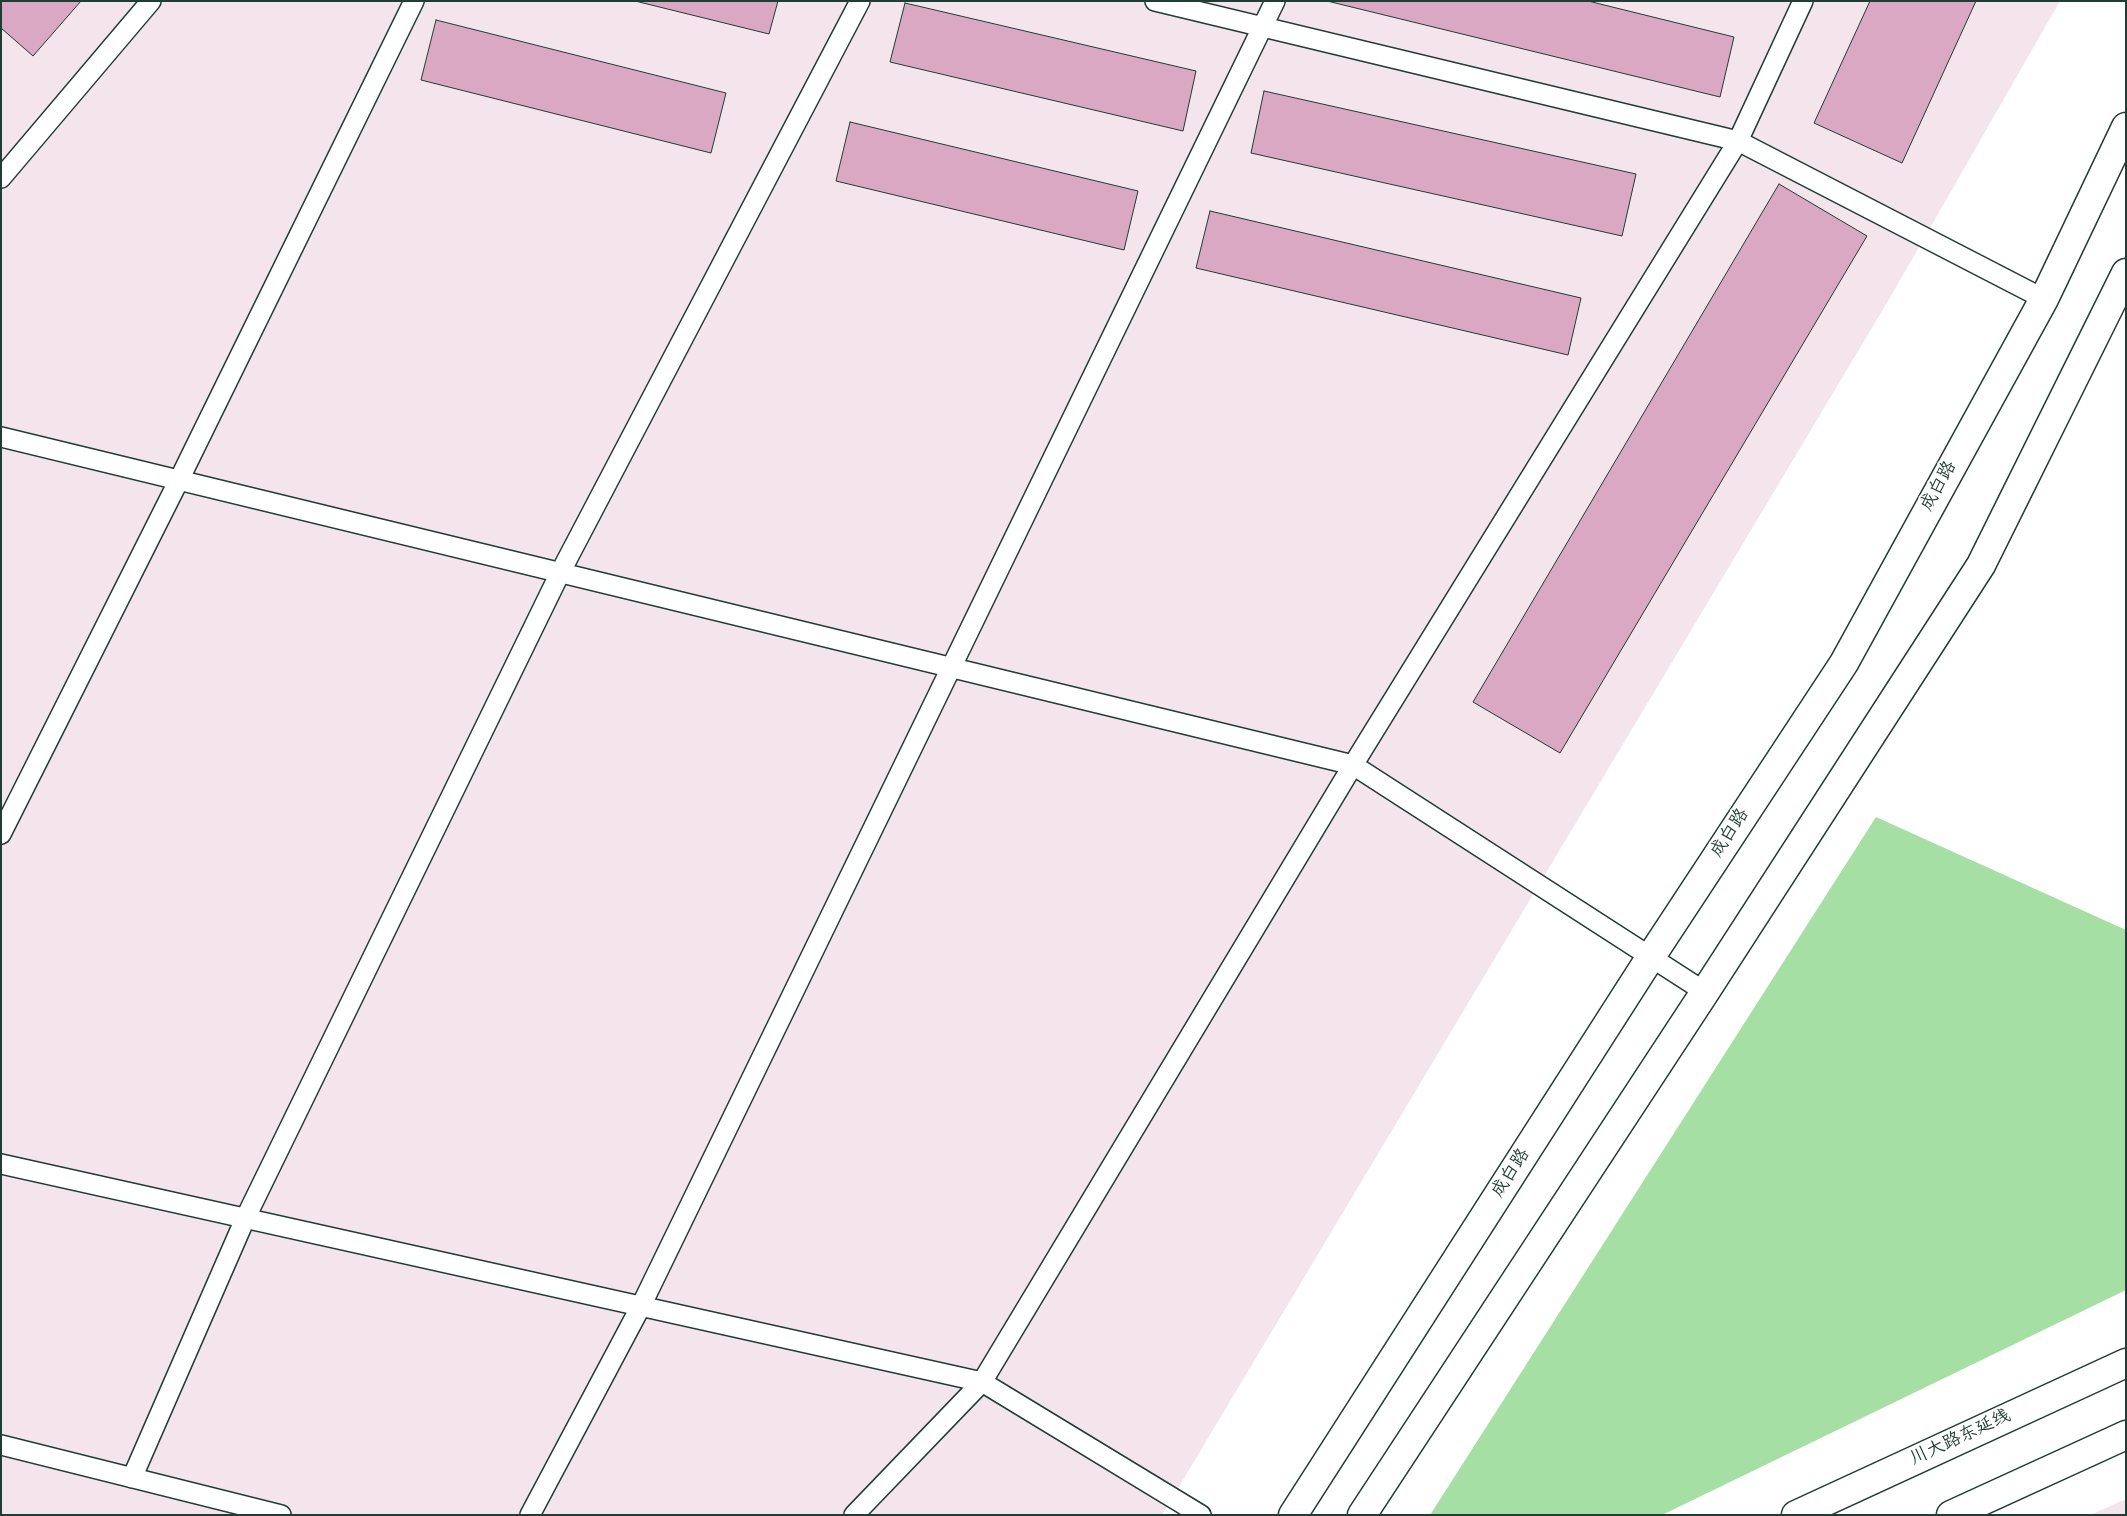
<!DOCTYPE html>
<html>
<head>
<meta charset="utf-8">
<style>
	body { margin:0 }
	#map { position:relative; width:2127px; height:1516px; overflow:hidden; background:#fff; font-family:"Indie Flower",sans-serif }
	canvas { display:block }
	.frame { position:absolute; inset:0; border:2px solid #1f3d34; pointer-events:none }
</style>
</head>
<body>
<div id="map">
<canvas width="2127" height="1516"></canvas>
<div class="frame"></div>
</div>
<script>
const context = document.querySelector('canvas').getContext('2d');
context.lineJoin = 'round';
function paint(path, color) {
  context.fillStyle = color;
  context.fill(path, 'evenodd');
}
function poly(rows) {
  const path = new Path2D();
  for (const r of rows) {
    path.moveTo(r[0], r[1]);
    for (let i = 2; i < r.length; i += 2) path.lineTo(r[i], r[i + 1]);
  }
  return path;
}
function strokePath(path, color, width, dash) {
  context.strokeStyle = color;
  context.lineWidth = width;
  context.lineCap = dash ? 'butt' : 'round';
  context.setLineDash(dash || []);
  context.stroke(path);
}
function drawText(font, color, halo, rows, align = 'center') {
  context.font = font + ' "Indie Flower","LXGW WenKai TC",sans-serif';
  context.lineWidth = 4;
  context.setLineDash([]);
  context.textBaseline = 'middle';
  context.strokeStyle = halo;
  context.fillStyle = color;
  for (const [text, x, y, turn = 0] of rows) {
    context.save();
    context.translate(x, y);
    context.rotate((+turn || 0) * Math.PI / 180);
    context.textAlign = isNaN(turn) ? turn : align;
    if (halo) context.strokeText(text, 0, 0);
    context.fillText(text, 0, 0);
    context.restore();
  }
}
paint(poly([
	[1,1,2060,1,1891,296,1162,1515,1,1515],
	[2126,1499,2126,1515,2090,1515]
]), '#f4e5ed');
paint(poly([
	[1876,817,2126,930,2126,1290,1662,1515,1430,1515]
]), '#a6dfa4');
const building = poly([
	[1,1,81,1,33,56,1,28,1,1],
	[635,1,778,1,769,34,635,1],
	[1327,1,1588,1,1734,37,1720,97,1327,1],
	[1870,1,1976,1,1902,163,1814,123,1870,1],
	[905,3,1196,71,1183,131,890,62,905,3],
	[436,20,726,93,711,153,421,80,436,20],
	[1264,91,1636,174,1622,236,1251,153,1264,91],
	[850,122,1138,191,1124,250,836,181,850,122],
	[1779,184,1867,236,1560,753,1473,702,1779,184],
	[1210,211,1581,298,1568,355,1196,268,1210,211]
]);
paint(building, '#dba8c4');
strokePath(building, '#1f3d34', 1);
const lane = poly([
	[1155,1,1738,141,2044,299],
	[1,178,151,1],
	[1,437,1353,765,1705,992],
	[1,834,179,480,414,1],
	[1,1164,982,1382,1201,1515],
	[1,1445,281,1515],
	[132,1478,245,1219,560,573,860,1],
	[530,1515,641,1306,1275,1],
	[854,1515,982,1382,1353,765,1738,141,1803,1]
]);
const secondary = poly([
	[1293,1515,1650,958,1844,663,2044,299,2126,127],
	[1362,1515,1705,992,1981,565,2126,273],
	[1796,1515,2126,1363],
	[1951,1515,2126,1435]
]);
strokePath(lane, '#1f3d34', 22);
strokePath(secondary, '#1f3d34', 31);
strokePath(lane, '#fff', 19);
strokePath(secondary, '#fff', 28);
drawText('18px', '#1f3d34', '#fff', [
	["成白路",1940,487,-61],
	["成白路",1731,834,-57],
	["成白路",1512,1174,-57],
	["川大路东延线",1961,1439,-25]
]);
</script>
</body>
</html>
